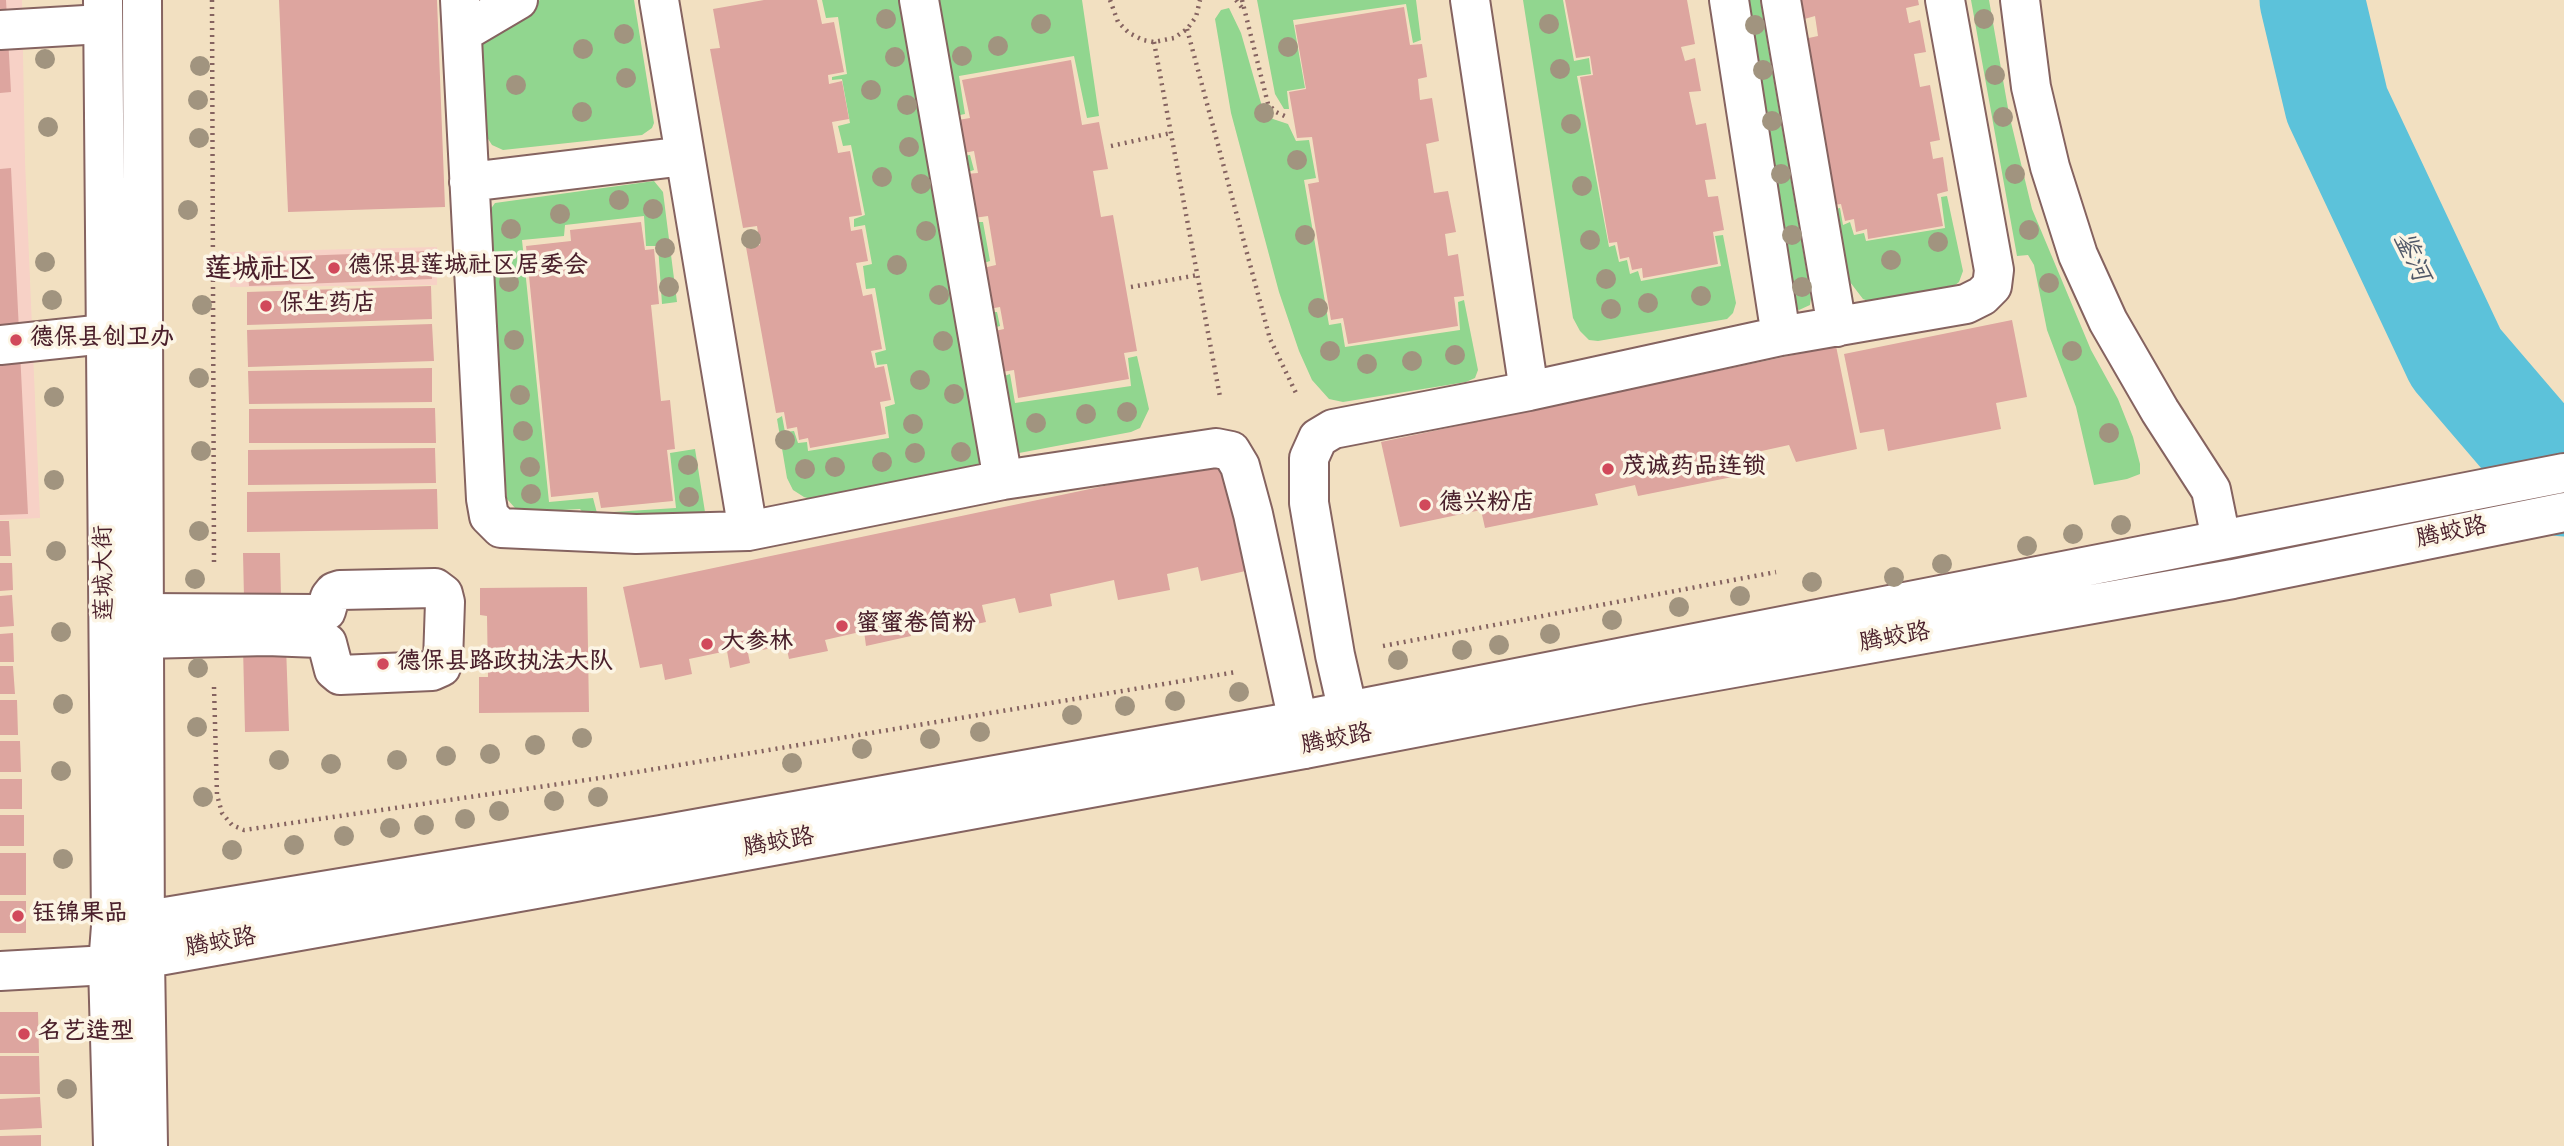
<!DOCTYPE html>
<html>
<head>
<meta charset="utf-8">
<style>
	body { margin:0 }
	canvas { display:block; background:#f2e0c1 }
</style>
</head>
<body>
<canvas width="2564" height="1146"></canvas>
<script>
const context = document.querySelector('canvas').getContext('2d');
context.lineJoin = 'round';
function paint(path, color) {
  context.fillStyle = color;
  context.fill(path, 'evenodd');
}
function poly(rows) {
  const path = new Path2D();
  for (const r of rows) {
    path.moveTo(r[0], r[1]);
    for (let i = 2; i < r.length; i += 2) path.lineTo(r[i], r[i + 1]);
  }
  return path;
}
function strokePath(path, color, width, dash) {
  context.strokeStyle = color;
  context.lineWidth = width;
  context.lineCap = dash ? 'butt' : 'round';
  context.setLineDash(dash || []);
  context.stroke(path);
}
function drawText(font, color, halo, rows, align = 'center') {
  context.font = font + ' "Gochi Hand","LXGW WenKai TC",sans-serif';
  context.lineWidth = 7;
  context.setLineDash([]);
  context.textBaseline = 'middle';
  context.strokeStyle = halo;
  context.fillStyle = color;
  for (const [text, x, y, turn = 0] of rows) {
    context.save();
    context.translate(x, y);
    context.rotate((+turn || 0) * Math.PI / 180);
    context.textAlign = isNaN(turn) ? turn : align;
    if (halo) context.strokeText(text, 0, 0);
    context.fillText(text, 0, 0);
    context.restore();
  }
}
paint(poly([
	[0,0,22,0,25,161,40,518,0,520],
	[437,247,437,285,230,287,230,252]
]), '#f7d1c6');
paint(poly([
	[540,0,634,0,654,123,652,128,642,135,503,150,492,145,485,134,479,53,482,35,494,25],
	[822,0,908,0,983,459,976,470,814,500,804,497,793,490,787,478,777,419,782,416,785,432,794,431,798,443,807,442,808,451,889,438,885,407,895,404,887,364,877,365,875,353,886,350,875,288,866,289,863,266,872,264,865,225,854,227,854,219,865,215,851,145,843,146,838,126,850,123,842,79,832,80,832,77,847,74,838,17,826,18],
	[933,0,1082,0,1099,116,1087,118,1074,56,959,76,965,114,955,116,962,156,970,155,974,170,965,173,974,222,983,222,990,261,981,264,989,312,997,312,1000,326,993,328,1001,377,1010,374,1015,403,1131,386,1128,358,1137,356,1149,409,1140,428,1131,432,1019,453,1012,447],
	[1257,0,1416,0,1421,40,1413,43,1406,4,1293,20,1305,88,1287,91,1289,109,1284,109,1275,94],
	[1523,0,1563,0,1574,61,1589,58,1591,74,1577,76,1609,247,1615,245,1619,262,1627,260,1630,274,1638,271,1641,281,1721,266,1715,236,1723,235,1736,303,1733,313,1727,319,1598,341,1589,340,1580,331,1573,318],
	[1737,0,1760,0,1811,298,1810,305,1799,310,1794,307],
	[1971,0,1989,0,2009,114,2032,209,2091,350,2118,399,2133,437,2140,464,2140,474,2127,479,2094,485,2076,407,2047,330,2034,265,2028,255,2017,256],
	[1229,8,1241,33,1263,110,1273,119,1288,124,1296,141,1309,140,1316,178,1304,180,1329,325,1341,323,1345,347,1460,330,1458,302,1464,300,1478,370,1475,378,1466,382,1343,402,1329,399,1312,380,1299,351,1279,292,1231,113,1215,19,1221,10],
	[654,181,663,192,677,302,662,304,658,246,646,246,644,216,565,225,564,236,522,240,549,502,593,498,597,513,676,508,670,453,695,449,705,512,701,517,586,516,580,509,527,512,515,508,507,499,487,221,490,210,495,203],
	[1947,196,1963,271,1959,282,1954,286,1873,303,1863,299,1850,282,1835,209,1840,208,1843,225,1850,222,1854,235,1864,233,1866,241,1945,228,1941,197]
]), '#91d68f');
strokePath(poly([
	[2312,0,2337,105,2456,358,2564,484]
]), '#5cc2da', 105);
paint(poly([
	[0,0,6,0,11,92,0,93],
	[279,0,437,0,445,207,288,212],
	[764,0,817,0,822,24,834,22,844,72,828,75,829,84,842,81,849,119,832,122,838,153,850,151,862,215,849,217,851,231,862,229,868,261,856,263,863,296,872,294,882,349,871,351,875,368,884,366,891,400,880,402,886,434,810,448,808,438,799,440,797,427,787,429,784,412,776,413,746,247,760,245,757,226,743,228,710,49,720,48,713,9],
	[1565,0,1687,0,1695,44,1681,47,1685,61,1695,58,1701,91,1689,92,1696,125,1706,123,1716,179,1705,180,1708,197,1718,196,1724,230,1713,232,1718,264,1643,278,1642,268,1632,270,1629,257,1620,259,1617,242,1609,243,1580,77,1593,75,1590,56,1576,58],
	[1797,0,1918,0,1919,5,1906,8,1909,23,1920,20,1926,52,1914,54,1920,87,1930,85,1940,140,1930,142,1933,159,1943,157,1948,191,1937,194,1943,226,1868,239,1867,229,1856,232,1854,219,1845,221,1841,204,1833,205,1804,39,1818,36,1815,16,1801,20],
	[1404,7,1410,45,1422,44,1427,77,1418,79,1420,100,1432,98,1439,141,1426,144,1434,193,1448,191,1456,232,1445,234,1448,256,1458,254,1464,296,1454,297,1458,326,1348,344,1343,318,1331,320,1308,184,1319,182,1312,137,1297,138,1289,92,1306,89,1295,25],
	[1071,60,1082,125,1099,122,1108,169,1093,171,1101,217,1113,215,1137,351,1124,353,1129,379,1018,398,1014,370,1002,372,995,331,1004,329,1000,307,989,309,983,268,996,265,988,216,974,218,966,174,978,173,974,151,964,153,958,120,970,118,962,80],
	[11,168,28,514,0,515,0,169],
	[641,222,645,250,654,249,659,304,651,305,661,401,670,400,675,449,667,450,673,501,601,508,598,492,551,497,526,246,571,241,570,230],
	[430,251,432,279,249,286,247,258],
	[431,286,432,319,247,325,247,292],
	[2012,320,2027,397,1996,403,2001,429,1888,451,1884,429,1860,433,1844,354],
	[432,324,434,361,248,367,247,330],
	[1836,346,1857,449,1796,462,1789,445,1748,454,1752,473,1638,496,1635,485,1595,494,1598,505,1485,528,1481,510,1400,527,1381,442],
	[432,368,432,402,249,404,248,371],
	[435,408,436,443,249,443,249,409],
	[435,448,436,483,248,485,248,450],
	[1228,460,1250,570,1201,581,1198,567,1167,574,1170,590,1118,600,1114,580,1050,594,1052,606,1019,613,1015,598,982,605,986,622,947,630,943,614,908,621,911,636,866,646,864,631,825,640,828,651,789,659,786,645,748,653,750,663,730,668,727,651,689,659,692,674,665,680,662,664,640,668,623,587],
	[437,489,438,529,247,532,247,492],
	[0,521,9,521,11,556,0,556],
	[243,553,280,553,281,597,244,598],
	[0,563,12,563,13,590,0,591],
	[587,587,589,712,479,713,479,677,488,677,487,616,480,615,480,588],
	[12,595,14,626,0,627,0,596],
	[13,633,14,662,0,662,0,634],
	[286,646,289,731,245,732,243,647],
	[0,666,13,666,15,694,0,694],
	[0,700,17,700,18,735,0,735],
	[0,741,20,741,21,772,0,772],
	[0,779,22,779,22,809,0,809],
	[0,815,24,815,24,846,0,846],
	[0,853,26,853,26,895,0,895],
	[0,901,26,901,26,933,0,933],
	[0,1012,38,1012,39,1053,0,1053],
	[0,1056,39,1056,40,1094,0,1094],
	[40,1097,42,1128,0,1130,0,1099],
	[41,1135,41,1146,0,1146,0,1136]
]), '#dda59f');
const minor = poly([
	[460,0,486,499,489,516,501,528,636,534,748,531,1003,480,1216,448,1231,451,1240,466,1253,514,1304,749],
	[659,0,748,531],
	[919,0,1003,480],
	[1470,0,1529,391],
	[1729,0,1781,336],
	[1781,0,1837,327],
	[2020,0,2031,87,2050,167,2078,255,2108,321,2160,411,2211,490,2221,539],
	[0,30,102,24],
	[462,33,518,0],
	[469,182,685,156],
	[0,345,105,334],
	[143,639,267,636,319,638,327,643,334,670,340,675,432,671,441,667,443,661,445,602,443,594,435,588,340,590,334,592,330,597,326,611,317,614,144,613],
	[1354,738,1335,655,1309,503,1309,458,1318,438,1333,429,1529,391,1781,336,1966,304,1982,296,1992,286,1994,270,1945,0],
	[0,971,108,965]
]);
const major = poly([
	[103,0,111,926,108,965,113,1146],
	[142,0,145,958,148,1146],
	[111,926,661,835,1297,721,2564,473],
	[108,965,575,882,1304,749,1638,685,2233,579,2564,512]
]);
strokePath(minor, '#856360', 42);
strokePath(major, '#856360', 42);
strokePath(poly([
	[212,0,214,562],
	[1110,0,1118,22,1129,33,1143,40,1154,42,1174,38,1187,29,1196,17,1200,0],
	[1236,0,1243,9],
	[1242,0,1268,104,1276,112,1289,118],
	[1187,29,1270,339,1296,393],
	[1154,42,1220,397],
	[1111,146,1171,133],
	[1131,287,1198,275],
	[1383,646,1776,572],
	[214,687,217,795,222,813,232,825,244,830,607,777,1236,672]
]), '#856360', 4.5, [2, 5]);
strokePath(minor, '#fff', 38);
strokePath(major, '#fff', 38);
context.fillStyle = '#a1947f';
for (const [x, y] of [
	[886,19],
	[1984,19],
	[1041,24],
	[1549,24],
	[1755,25],
	[624,34],
	[998,46],
	[1288,47],
	[583,49],
	[962,56],
	[895,57],
	[45,59],
	[200,66],
	[1560,69],
	[1763,70],
	[1995,75],
	[626,78],
	[516,85],
	[871,90],
	[198,100],
	[907,105],
	[582,112],
	[1264,113],
	[2003,117],
	[1772,121],
	[1571,124],
	[48,127],
	[199,138],
	[909,147],
	[1297,160],
	[1781,174],
	[2015,174],
	[882,177],
	[921,184],
	[1582,186],
	[619,200],
	[653,209],
	[188,210],
	[560,214],
	[511,229],
	[2029,230],
	[926,231],
	[1305,235],
	[1792,235],
	[751,239],
	[1590,240],
	[1938,242],
	[665,248],
	[1891,260],
	[45,262],
	[897,265],
	[1606,279],
	[509,282],
	[2049,283],
	[669,287],
	[1802,287],
	[939,295],
	[1701,296],
	[52,300],
	[1648,303],
	[202,305],
	[1318,308],
	[1611,309],
	[514,340],
	[943,341],
	[1330,351],
	[2072,351],
	[1455,355],
	[1412,361],
	[1367,364],
	[199,378],
	[920,380],
	[954,394],
	[520,395],
	[54,397],
	[1127,412],
	[1086,414],
	[1036,423],
	[913,424],
	[523,431],
	[2109,433],
	[785,440],
	[201,451],
	[961,452],
	[915,453],
	[882,462],
	[688,465],
	[530,467],
	[835,467],
	[805,469],
	[54,480],
	[531,494],
	[689,497],
	[2121,525],
	[199,531],
	[2073,534],
	[2027,546],
	[56,551],
	[1942,564],
	[1894,577],
	[195,579],
	[1812,582],
	[1740,596],
	[1679,607],
	[1612,620],
	[61,632],
	[1550,634],
	[1499,645],
	[1462,650],
	[1398,660],
	[198,668],
	[1239,692],
	[1175,701],
	[63,704],
	[1125,706],
	[1072,715],
	[197,727],
	[980,732],
	[582,738],
	[930,739],
	[535,745],
	[862,749],
	[490,754],
	[446,756],
	[279,760],
	[397,760],
	[792,763],
	[331,764],
	[61,771],
	[203,797],
	[598,797],
	[554,801],
	[499,811],
	[465,819],
	[424,825],
	[390,828],
	[344,836],
	[294,845],
	[232,850],
	[63,859],
	[67,1089]
]) {
  context.beginPath();
  context.arc(x, y, 10, 0, 2 * Math.PI);
  context.fill();
}
for (const [x, y, r, color] of [
	[334,268,7,"#d1495b"],
	[266,306,7,"#d1495b"],
	[16,340,7,"#d1495b"],
	[1608,469,7,"#d1495b"],
	[1425,505,7,"#d1495b"],
	[842,626,7,"#d1495b"],
	[707,644,7,"#d1495b"],
	[383,664,7,"#d1495b"],
	[18,916,7,"#d1495b"],
	[24,1034,7,"#d1495b"]
]) {
  const dot = new Path2D();
  dot.arc(x, y, r, 0, 2 * Math.PI);
  context.fillStyle = color;
  context.fill(dot);
  strokePath(dot, '#fcf5e5', 2.5);
}
drawText('bold 24px', '#4a1f2b', '#fcf5e5', [
	["德保县莲城社区居委会",348,268],
	["保生药店",280,306],
	["德保县创卫办",30,340],
	["茂诚药品连锁",1622,469],
	["德兴粉店",1439,505],
	["蜜蜜卷筒粉",856,626],
	["大参林",721,644],
	["德保县路政执法大队",397,664],
	["钰锦果品",32,916],
	["名艺造型",38,1034]
], 'left');
drawText('24px', '#4a1f2b', '#fcf5e5', [
	["腾蛟路",2452,535,-12],
	["莲城大街",107,573,-91],
	["腾蛟路",1895,640,-10],
	["腾蛟路",1337,742,-11],
	["腾蛟路",779,845,-10],
	["腾蛟路",221,945,-10]
]);
drawText('italic 26px', '#505868', '#fcf5e5', [
	["鉴河",2409,258,65]
]);
drawText('bold 28px', '#4a1f2b', '#fcf5e5', [
	["莲城社区",260,273]
]);
</script>
</body>
</html>
